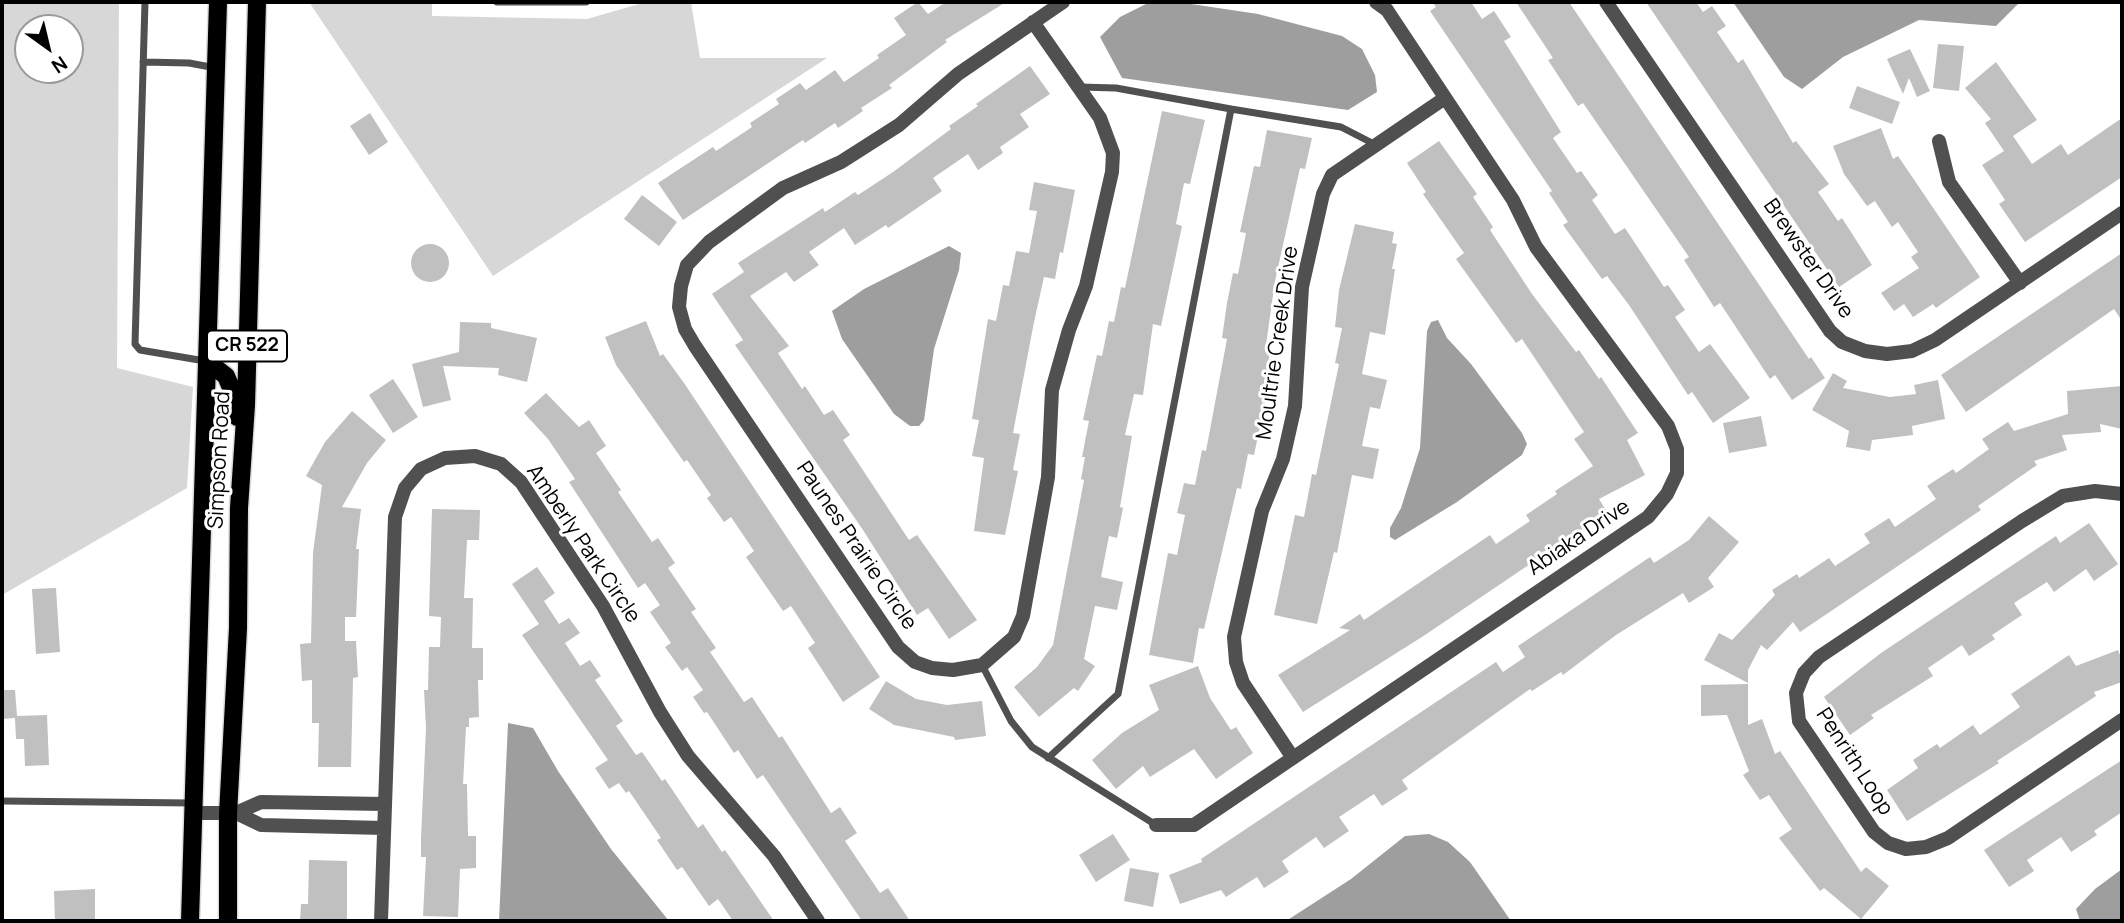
<!DOCTYPE html>
<html>
<head>
<meta charset="utf-8">
<style>
	body { margin:0 }
	#map { position:relative; width:2124px; height:923px; overflow:hidden; background:#fff; font-family:Manrope,sans-serif }
	canvas { display:block }
	.frame { position:absolute; inset:0; border:4px solid #000; pointer-events:none }
	.north { position:absolute; left:14px; top:14px; width:70px; height:70px; box-sizing:border-box; background:#fff; border:2px solid #999; border-radius:50%; rotate:146deg; font-size:19px; font-weight:700; line-height:28px; text-align:center; color:#000 }
	.north::after { content:''; display:block; margin:auto; width:24px; height:32px; background:#000; clip-path:polygon(50% 0,100% 100%,50% 72%,0 100%) }
</style>
</head>
<body>
<div id="map">
<canvas width="2124" height="923"></canvas>
<div class="frame"></div>
<div class="north">N</div>
</div>
<script>
const context = document.querySelector('canvas').getContext('2d');
context.lineJoin = 'round';
function paint(path, color) {
  context.fillStyle = color;
  context.fill(path, 'evenodd');
}
function poly(rows) {
  const path = new Path2D();
  for (const r of rows) {
    if (r.length === 3) {
      path.moveTo(r[0] + r[2], r[1]);
      path.arc(r[0], r[1], r[2], 0, 2 * Math.PI);
      continue;
    }
    path.moveTo(r[0], r[1]);
    for (let i = 2; i < r.length; i += 2) path.lineTo(r[i], r[i + 1]);
  }
  return path;
}
function strokePath(path, color, width, dash) {
  context.strokeStyle = color;
  context.lineWidth = width;
  context.lineCap = dash ? 'butt' : 'round';
  context.setLineDash(dash || []);
  context.stroke(path);
}
function drawText(font, color, halo, rows, align = 'center') {
  context.font = font + ' Manrope,sans-serif';
  context.lineWidth = 6;
  context.setLineDash([]);
  context.textBaseline = 'middle';
  context.strokeStyle = halo;
  context.fillStyle = color;
  for (const [text, x, y, turn = 0] of rows) {
    context.save();
    context.translate(x, y);
    context.rotate((+turn || 0) * Math.PI / 180);
    context.textAlign = isNaN(turn) ? turn : align;
    if (halo) context.strokeText(text, 0, 0);
    context.fillText(text, 0, 0);
    context.restore();
  }
}
paint(poly([
	[2,2,119,2,117,368,193,387,187,488,2,595],
	[28,28,70,28,70,70,28,70],
	[309,2,432,2,432,16,587,19,646,2,691,2,700,58,827,58,493,276]
]), '#d7d7d7');
paint(poly([
	[1150,2,1178,2,1258,14,1342,36,1362,49,1375,75,1377,92,1348,110,1122,78,1100,37,1120,17],
	[1733,2,2020,2,1996,26,1919,20,1843,57,1802,89,1784,77],
	[949,246,961,253,959,270,934,349,924,420,919,426,910,426,894,414,842,339,832,311,864,289],
	[1438,320,1447,338,1471,364,1522,433,1527,444,1522,455,1457,502,1395,540,1390,537,1390,528,1401,508,1420,448,1427,331,1431,322],
	[508,723,533,728,558,771,611,849,669,921,499,921],
	[1429,834,1448,842,1470,862,1511,921,1286,921,1351,879,1405,836],
	[2122,869,2122,921,2080,921,2076,909,2095,889]
]), '#9e9e9e');
paint(poly([
	[918,2,928,14,946,2,1006,2,945,40,947,42,889,85,892,88,861,108,863,111,838,128,835,123,805,143,803,140,683,220,658,183,713,147,716,151,752,127,750,123,779,104,776,99,800,83,806,90,835,70,844,82,879,58,877,55,906,35,894,18],
	[1432,2,1471,2,1482,19,1494,11,1511,37,1504,41,1561,132,1553,138,1577,173,1581,171,1598,195,1592,200,1615,234,1625,228,1664,287,1668,285,1685,310,1675,317,1699,352,1710,344,1750,398,1713,423,1692,392,1688,395,1629,305,1607,276,1602,279,1563,225,1568,222,1549,193,1552,191,1430,11,1436,7],
	[1516,2,1569,2,1809,359,1811,357,1825,378,1792,400,1775,375,1770,379,1720,303,1714,307,1684,260,1689,257,1583,103,1578,106,1548,60,1553,58],
	[1646,2,1696,2,1703,12,1712,6,1726,26,1717,32,1738,63,1743,59,1793,143,1796,141,1829,184,1818,192,1838,221,1842,218,1872,265,1839,287],
	[1938,44,1964,46,1959,91,1933,88],
	[1910,49,1930,91,1917,97,1909,78,1903,94,1887,59],
	[1996,62,2037,120,2013,136,2032,164,2061,144,2068,155,2122,118,2122,177,2025,242,1999,204,2005,200,1982,165,2004,151,1985,123,1991,119,1965,88],
	[1030,66,1050,94,1020,114,1029,127,1000,147,1003,153,978,170,968,154,933,178,942,191,888,228,886,225,855,245,844,228,809,252,819,265,794,282,786,272,750,296,789,346,778,353,802,389,805,386,824,415,833,410,850,435,843,440,909,540,917,535,977,620,949,639,928,608,917,615,863,530,735,345,743,340,712,294,744,272,738,263,823,208,825,212,855,192,858,195,893,172,951,129,949,126,978,106,976,104],
	[1857,86,1900,102,1892,124,1849,108],
	[1162,111,1205,120,1190,184,1184,183,1176,224,1182,226,1161,326,1153,324,1143,395,1134,394,1125,435,1132,436,1120,507,1123,508,1117,538,1109,536,1101,577,1123,582,1117,610,1095,606,1084,659,1095,666,1078,691,1074,688,1039,717,1014,687,1037,667,1053,645,1084,480,1081,479,1085,457,1082,457,1089,421,1083,420,1097,355,1102,356,1109,321,1114,322,1121,287,1125,288],
	[370,113,388,142,369,155,350,126],
	[1881,128,1893,159,1898,156,1980,277,1936,308,1933,304,1913,317,1904,304,1894,311,1881,293,1919,268,1911,257,1918,252,1898,222,1892,227,1875,201,1867,206,1844,174,1833,146],
	[1267,130,1312,138,1305,169,1300,168,1275,281,1265,352,1270,353,1263,388,1268,389,1254,455,1248,454,1241,489,1237,488,1204,629,1199,628,1193,663,1149,655,1168,553,1177,555,1185,515,1177,513,1184,483,1195,485,1202,450,1206,451,1227,339,1222,338,1227,303,1233,273,1238,274,1246,233,1240,232,1254,166,1260,167],
	[1439,141,1477,194,1473,197,1493,227,1490,230,1532,294,1576,352,1579,350,1599,379,1601,377,1638,433,1627,440,1645,475,1599,499,1607,512,1425,635,1303,712,1278,675,1350,630,1339,628,1360,614,1364,620,1490,535,1496,544,1530,521,1526,515,1557,494,1555,491,1593,466,1574,439,1584,432,1522,339,1516,343,1456,259,1464,253,1423,194,1426,192,1407,163],
	[1034,182,1075,190,1063,253,1060,252,1055,279,1044,277,1034,322,1013,433,1020,434,1013,470,1018,471,1005,535,974,531,984,458,972,456,979,420,972,419,988,319,996,321,1003,285,1009,286,1016,251,1029,253,1037,211,1029,210],
	[642,195,677,222,659,246,624,219],
	[1355,224,1394,232,1392,243,1397,244,1392,269,1395,269,1385,335,1370,332,1362,374,1387,380,1380,409,1370,407,1362,446,1379,449,1373,479,1352,475,1337,553,1334,552,1317,624,1274,615,1295,515,1304,517,1312,474,1316,475,1339,364,1335,363,1342,328,1335,327,1339,290],
	[430,263,19],
	[2122,253,2122,321,2114,309,1966,412,1941,375],
	[646,321,660,356,663,354,684,383,880,677,843,702,808,648,815,643,791,606,783,611,746,557,754,551,731,517,724,522,707,498,711,495,687,460,684,462,616,365,605,337],
	[460,322,491,323,491,328,537,338,527,382,498,375,499,368,443,366,451,400,423,407,412,364,459,352],
	[1833,373,1847,381,1843,388,1890,397,1916,394,1914,385,1938,380,1945,419,1912,426,1913,435,1872,440,1870,451,1846,447,1849,431,1812,410],
	[393,379,418,417,393,433,369,395],
	[2122,386,2122,429,2100,424,2101,432,2062,435,2067,450,2034,461,2037,465,1978,506,1981,510,1800,632,1793,622,1767,650,1761,645,1748,670,1748,683,1704,660,1719,633,1732,640,1775,595,1772,590,1797,574,1799,578,1829,558,1835,566,1870,543,1864,534,1889,518,1895,527,1936,499,1927,486,1953,469,1956,473,1989,449,1982,439,2008,422,2014,431,2068,414,2067,391],
	[546,393,579,427,589,420,606,446,596,453,621,490,618,492,652,542,658,538,675,563,668,568,696,609,691,612,716,648,710,652,744,702,752,697,779,738,782,736,831,813,840,807,857,833,845,841,880,893,888,888,910,921,862,921,763,775,757,779,738,750,734,753,707,712,704,713,693,697,703,690,687,667,682,671,665,647,671,643,650,612,660,605,645,583,638,588,569,482,575,479,548,439,524,413],
	[352,411,386,440,367,463,342,507,361,509,356,549,359,549,356,617,345,617,345,641,356,641,358,677,353,678,351,767,318,767,319,723,312,723,312,680,302,681,300,644,311,643,313,553,322,485,306,476,325,442],
	[1761,416,1767,446,1729,453,1723,423],
	[432,509,480,510,479,540,467,540,464,598,473,598,472,648,483,648,483,680,478,680,479,717,469,718,469,727,466,727,463,784,467,784,468,836,476,836,476,868,460,869,458,917,423,916,426,857,421,857,421,838,426,728,424,690,428,690,429,647,440,647,441,617,429,616],
	[1709,516,1739,542,1708,578,1714,587,1689,603,1683,593,1616,635,1563,675,1561,672,1532,691,1530,689,1402,780,1408,789,1382,806,1374,794,1339,817,1349,831,1324,848,1316,837,1282,861,1289,872,1264,888,1257,877,1226,897,1221,890,1180,904,1169,875,1202,862,1201,859,1496,662,1503,672,1525,657,1518,646,1650,557,1654,563,1689,540],
	[2089,523,2118,564,2094,581,2086,569,2054,592,2047,582,2014,603,2022,615,1992,635,1995,639,1969,656,1962,645,1928,668,1933,676,1871,715,1874,718,1850,735,1824,697,1881,653,2056,536,2060,543],
	[537,567,555,593,544,601,559,624,569,618,580,633,565,643,580,666,590,660,601,676,595,680,623,721,616,726,636,755,642,752,662,781,665,779,698,828,703,824,722,852,725,850,774,921,733,921,718,899,709,906,682,867,677,870,657,840,661,838,629,791,626,793,619,783,609,789,595,768,608,760,522,635,539,624,512,584],
	[56,588,60,652,36,654,32,589],
	[2118,650,2122,660,2122,682,2094,692,2096,696,1997,761,1999,763,1907,821,1887,790,1918,768,1913,760,1937,744,1940,748,1973,725,1980,735,2020,707,2011,694,2069,655,2076,666],
	[1198,666,1210,698,1231,730,1236,727,1253,753,1216,779,1194,749,1150,777,1143,766,1116,789,1092,760,1122,733,1159,710,1149,685],
	[886,681,916,699,947,705,982,701,986,736,955,740,954,737,894,725,869,709],
	[1748,684,1748,725,1762,719,1775,754,1780,751,1861,872,1866,867,1889,886,1861,919,1824,888,1820,891,1779,838,1792,829,1769,795,1760,800,1743,775,1749,771,1727,715,1701,716,1701,685],
	[2,690,15,690,17,716,47,715,49,765,25,766,24,739,16,739,15,718,2,719],
	[2122,760,2122,812,2094,831,2097,835,2071,852,2061,837,2027,860,2034,871,2009,887,1984,850],
	[1113,834,1130,860,1096,882,1079,855],
	[309,860,347,861,347,921,300,921,301,904,308,904],
	[1130,868,1159,873,1153,907,1124,901],
	[95,889,95,921,55,921,54,891]
]), '#c0c0c0');
const primary = poly([
	[208,362,226,376,237,402,237,417],
	[190,921,218,2],
	[228,921,228,814,238,628,239,508,246,405,257,2]
]);
strokePath(primary, '#dbdbdb', 21);
strokePath(poly([
	[145,2,135,344,140,350,205,361],
	[497,2,586,2],
	[143,62,189,63,216,68],
	[1231,109,1341,127,1376,145],
	[982,665,1011,721,1032,747,1156,825],
	[1048,758,1118,694,1231,109,1116,88,1079,87],
	[2,801,192,803]
]), '#505050', 7);
strokePath(poly([
	[1606,2,1830,331,1842,342,1865,351,1887,354,1912,351,1935,340,2122,213],
	[1033,22,1100,118,1113,153,1112,172,1086,286,1069,330,1052,390,1048,477,1023,616,1014,637,982,665,953,670,932,668,915,662,898,647,695,346,685,329,679,307,681,286,687,265,709,242,783,188,841,162,899,125,958,74,1063,2],
	[1939,141,1949,182,2020,283],
	[2122,494,2095,491,2063,496,2022,521,1819,657,1804,673,1796,693,1799,721,1874,832,1888,843,1906,849,1926,847,1948,838,2122,720],
	[1293,758,1243,683,1236,662,1234,637,1262,511,1283,459,1295,406,1302,287,1323,194,1332,175,1445,98],
	[193,813,236,813,261,802,385,804],
	[236,813,261,825,384,828],
	[1156,825,1194,825,1648,517,1667,494,1677,473,1677,449,1668,426,1536,247,1513,200,1387,10,1376,2],
	[381,921,395,517,405,488,421,469,445,458,475,456,501,464,521,482,603,606,660,712,688,756,774,856,818,921]
]), '#505050', 14);
strokePath(primary, '#000', 18);
for (const [x, y, w] of [
	[247,346,80]
]) {
  const box = new Path2D();
  box.roundRect(x - w / 2, y - 15.5, w, 31, 5);
  context.fillStyle = '#fff';
  context.fill(box);
  strokePath(box, '#000', 2);
}
drawText('bold 19px', '#000', null, [
	["CR 522",247,346]
]);
drawText('21px', '#000', '#fff', [
	["Brewster Drive",1808,259,55],
	["Moultrie Creek Drive",1278,343,-82],
	["Simpson Road",220,460,-87],
	["Abiaka Drive",1579,538,-34],
	["Amberly Park Circle",583,544,56],
	["Paunes Prairie Circle",856,546,56],
	["Penrith Loop",1854,762,57]
]);
</script>
</body>
</html>
